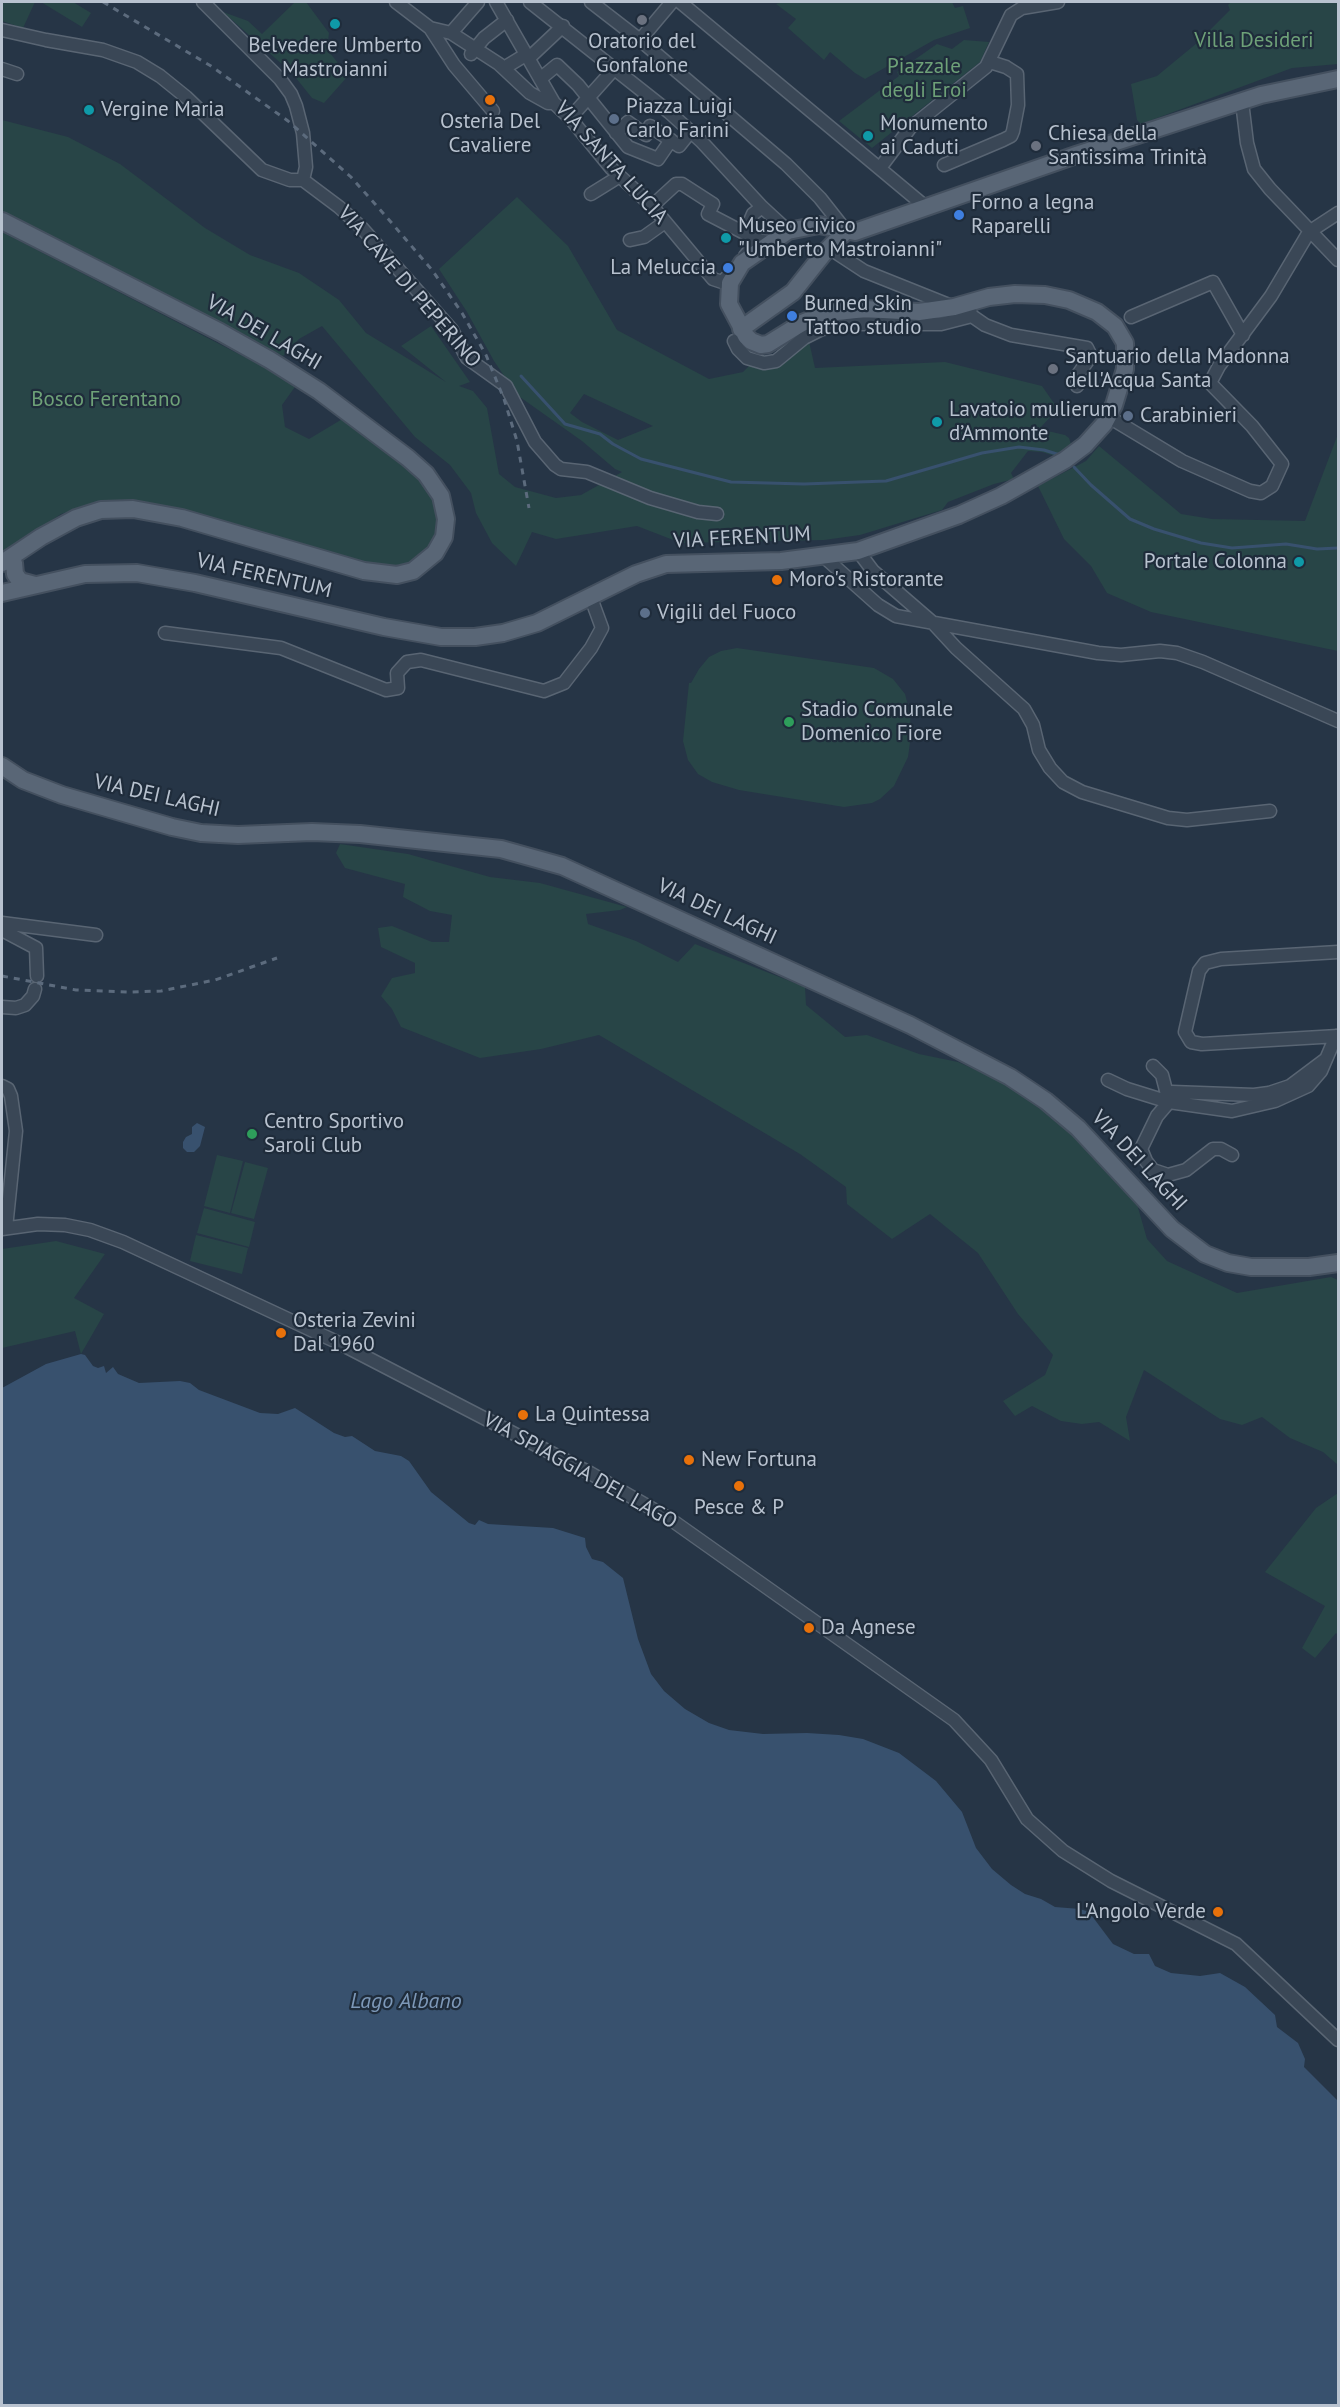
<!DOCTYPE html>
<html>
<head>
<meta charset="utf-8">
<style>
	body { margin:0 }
	#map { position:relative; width:1340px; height:2407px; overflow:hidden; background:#263546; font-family:"PT Sans",sans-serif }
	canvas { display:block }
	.frame { position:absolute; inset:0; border:3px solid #b8c2cf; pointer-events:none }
</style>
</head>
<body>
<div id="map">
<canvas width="1340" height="2407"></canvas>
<div class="frame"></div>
</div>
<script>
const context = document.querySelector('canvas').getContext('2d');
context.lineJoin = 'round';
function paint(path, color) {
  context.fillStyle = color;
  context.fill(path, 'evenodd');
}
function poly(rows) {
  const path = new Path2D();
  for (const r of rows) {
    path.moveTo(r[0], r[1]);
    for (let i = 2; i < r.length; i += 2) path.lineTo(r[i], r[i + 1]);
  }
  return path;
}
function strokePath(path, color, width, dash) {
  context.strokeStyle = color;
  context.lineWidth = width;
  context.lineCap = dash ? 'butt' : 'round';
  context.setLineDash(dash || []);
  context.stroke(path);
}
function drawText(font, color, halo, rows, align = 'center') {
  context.font = font + ' "PT Sans",sans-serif';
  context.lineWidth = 4.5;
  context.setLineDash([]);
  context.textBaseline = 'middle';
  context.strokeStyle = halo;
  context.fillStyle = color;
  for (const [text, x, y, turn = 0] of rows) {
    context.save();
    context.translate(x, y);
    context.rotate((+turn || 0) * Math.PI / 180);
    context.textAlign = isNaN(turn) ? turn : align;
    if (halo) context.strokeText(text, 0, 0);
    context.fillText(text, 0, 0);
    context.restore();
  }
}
paint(poly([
	[2,2,35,2,23,28,2,21],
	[41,2,73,2,91,13,82,27],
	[295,2,306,2,329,33,327,49,348,76,324,103,312,98,292,73,223,12,248,21,262,34],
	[783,2,952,2,955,8,963,6,970,28,934,40,865,79,855,73,830,52,824,60,788,28,796,19,776,4],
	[1231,2,1338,2,1338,64,1292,68,1141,124,1137,120,1131,84,1157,76,1197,43,1230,10,1228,5],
	[964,40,989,42,980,62,872,148,839,121,899,76,897,72,937,44,952,49],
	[2,120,68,137,120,164,205,228,250,255,299,273,339,300,366,333,446,382,401,346,431,326,470,382,459,386,473,391,487,408,499,474,515,487,556,498,581,495,622,472,615,469,582,441,517,395,494,361,467,312,439,269,517,197,568,246,617,330,709,379,743,372,752,363,765,365,808,337,815,368,945,362,1042,386,1058,409,1039,429,1065,435,1069,438,1071,444,1058,457,1042,452,1028,451,1011,473,1014,479,994,484,948,502,942,510,860,535,824,540,681,543,637,526,556,539,532,532,516,566,492,543,476,513,471,493,450,465,415,437,322,326,299,339,283,356,2,215],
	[584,394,653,426,618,440,582,422,570,413],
	[2,232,297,384,282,405,285,427,309,439,344,418,412,466,440,505,435,547,396,572,97,503,61,514,2,555],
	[1338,434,1338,651,1151,612,1107,593,1091,566,1064,539,1038,486,1086,461,1099,446,1181,514,1212,519,1305,521],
	[737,648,874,668,893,679,905,694,910,713,911,735,908,757,894,786,880,799,872,803,844,807,739,790,712,782,698,774,688,760,683,741,689,683,691,683,699,669,709,657,721,651],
	[340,844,408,854,490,877,540,883,627,907,620,910,586,914,588,924,636,941,678,962,695,944,805,987,806,1005,845,1037,867,1035,919,1054,958,1062,998,1080,1047,1109,1088,1147,1135,1197,1147,1239,1167,1261,1237,1293,1331,1277,1338,1280,1338,1465,1323,1452,1290,1438,1262,1417,1242,1425,1220,1419,1144,1370,1126,1417,1130,1441,1099,1422,1082,1424,1061,1421,1032,1406,1015,1416,1003,1401,1045,1375,1053,1355,1018,1314,978,1253,930,1214,892,1239,847,1204,846,1187,800,1154,599,1035,541,1049,480,1058,401,1027,392,1009,381,996,392,978,415,973,415,963,381,947,378,928,392,926,432,942,449,942,452,915,430,911,403,897,405,884,345,868,336,853],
	[217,1155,243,1161,230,1213,204,1206],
	[245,1162,268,1168,254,1219,231,1213],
	[204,1208,255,1222,249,1247,197,1233],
	[196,1235,248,1248,242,1274,190,1261],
	[56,1241,105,1254,74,1298,104,1314,81,1354,75,1331,2,1348,2,1249],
	[1338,1493,1338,1635,1336,1633,1315,1658,1302,1648,1325,1606,1265,1572,1316,1508]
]), '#284547');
paint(poly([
	[197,1123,205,1127,200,1146,194,1152,187,1152,183,1148,183,1142,186,1137,192,1134,192,1127],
	[81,1354,85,1355,93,1366,98,1368,104,1366,106,1373,113,1367,118,1374,139,1383,180,1381,190,1383,199,1390,260,1413,278,1414,295,1408,334,1433,345,1437,352,1436,375,1451,401,1456,409,1461,431,1492,469,1523,475,1525,479,1520,488,1524,553,1528,585,1538,586,1547,592,1559,603,1562,623,1578,638,1639,651,1674,664,1691,685,1709,709,1723,729,1730,763,1734,807,1733,839,1735,863,1739,899,1753,936,1781,962,1812,976,1848,992,1869,1011,1885,1025,1894,1041,1899,1055,1907,1080,1909,1089,1912,1113,1944,1134,1954,1149,1954,1155,1966,1171,1973,1200,1976,1220,1973,1245,1987,1275,2015,1277,2027,1298,2043,1305,2059,1304,2067,1338,2101,1338,2405,2,2405,2,1388,46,1364]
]), '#38516e');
strokePath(poly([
	[521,376,565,424,600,434,613,444,641,459,731,482,804,484,886,481,982,453,1019,447,1044,450,1060,455],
	[1074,467,1091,485,1130,519,1154,529,1201,543,1232,548,1286,544,1317,549,1338,548]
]), '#38516e', 3);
const minor = poly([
	[396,2,430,28,451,33,478,2],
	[496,2,554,103,570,118,611,168,652,206,713,279,722,282,732,272],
	[530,2,669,112,701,141,762,207,788,231],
	[591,2,640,40,786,164,820,198,846,231],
	[680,2,927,208],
	[430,28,454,65,493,111],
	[2,30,46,40,103,50,137,62,160,76,186,97,262,170,290,180,303,180,306,167,303,133,296,106,291,94,280,79,203,2],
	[451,33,499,64,530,93,548,103,554,103],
	[640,40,672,2],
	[471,54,484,38,507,20],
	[529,58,563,26],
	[504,68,527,54],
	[2,69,17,74],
	[540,79,557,65,578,85,628,147,658,159,671,140],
	[1242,102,1247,143,1254,169,1270,189,1338,260],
	[570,118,614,69],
	[616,133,628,122,646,135,650,126,679,146,691,131],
	[944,165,1003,140,1011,136,1013,131,1018,105,1017,74,1006,67,990,62],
	[880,168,910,128,986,67,1011,15,1022,8,1058,2],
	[303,180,339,207,361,227,452,330,467,358,506,386,535,442,555,465,561,469,587,472,650,498,698,512,717,514],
	[591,194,620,176],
	[652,206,676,184,682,184,713,204,708,214,754,238,765,242],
	[745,233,753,214,762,207],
	[630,240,644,237,665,222],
	[829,248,864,271,954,307],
	[745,256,758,240],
	[969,309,972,316,985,325,1011,335,1087,348,1091,356,1077,376,1077,386],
	[1131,317,1213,282,1243,335],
	[734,341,738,349,747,358,764,363,776,361,804,338,822,329,855,324,941,324,972,316],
	[1109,417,1182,461,1250,491,1261,493,1272,486,1282,464,1252,426,1210,383,1219,366,1271,296,1309,232,1338,213],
	[858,551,873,571,932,622,956,648,1024,709,1033,725,1039,750,1050,768,1063,782,1082,792,1168,818,1187,820,1270,811],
	[823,556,878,605,896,616,1098,653,1121,655,1160,651,1177,653,1203,662,1338,721],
	[165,633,281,648,386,690,398,688,397,673,407,662,421,660,544,691,564,683,591,648,602,628,591,598],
	[2,923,96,935],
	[2,930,36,948,37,976],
	[1338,952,1221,959,1205,963,1199,971,1185,1032,1191,1042,1202,1044,1338,1036],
	[2,1007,16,1008,25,1005,33,996,35,989],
	[1153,1066,1162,1075,1169,1102],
	[1108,1080,1127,1089,1169,1102],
	[2,1086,8,1089,11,1096,16,1131,6,1228],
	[1172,1092,1254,1095,1269,1093,1290,1086,1326,1059],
	[1232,1155,1221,1149,1213,1149,1186,1170,1168,1175,1153,1170,1146,1161,1141,1149,1157,1116,1169,1102,1232,1111,1275,1101,1308,1086,1321,1071,1336,1036],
	[2,1229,38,1224,65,1225,90,1230,123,1242,339,1343,590,1473,670,1519,954,1720,991,1760,1027,1819,1063,1851,1111,1881,1236,1944,1338,2040]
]);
const major = poly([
	[2,221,220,332,270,360,319,391,408,458,426,474,441,496,446,519,444,537,435,553,413,571,397,575,364,571,182,518,133,509,101,510,76,518,41,537,2,563],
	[741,329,793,292,824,253,846,231],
	[14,563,15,574,20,581,35,585],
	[2,593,85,574,137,573,195,583,384,627,441,637,475,637,503,633,537,623,636,574,666,564,781,561,858,551,959,515,1001,496,1065,460,1085,445,1104,424,1114,405,1125,369,1125,343,1115,326,1097,312,1069,300,1045,295,1015,294,989,297,954,307,919,312,865,309,827,313,802,323,768,344,761,345,751,341,746,336,729,304,730,283,742,263,788,231,819,225,855,232,1076,155,1261,95,1338,79],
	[2,766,23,780,62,795,172,827,201,833,238,835,312,832,360,834,501,849,562,866,910,1025,1010,1077,1046,1101,1078,1128,1172,1229,1205,1254,1228,1263,1251,1267,1309,1267,1338,1263]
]);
strokePath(minor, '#596573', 15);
strokePath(major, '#44505f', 20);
strokePath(minor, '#3a4756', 12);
strokePath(major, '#596676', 16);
strokePath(poly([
	[103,2,211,66,288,121,351,177,390,221,432,270,462,313,486,355,504,399,517,441,529,508],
	[2,976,76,990,129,992,161,991,215,980,277,958]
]), '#5c6b7d', 3, [6, 6]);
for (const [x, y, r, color] of [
	[642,20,6,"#6b7280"],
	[335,24,6,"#0f9aa8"],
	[490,100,6,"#e8710a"],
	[89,110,6,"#0f9aa8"],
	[614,119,6,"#5c6f8a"],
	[868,136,6,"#0f9aa8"],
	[1036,146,6,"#6b7280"],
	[959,215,6,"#3f7fe0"],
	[726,238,6,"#0f9aa8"],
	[728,268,6,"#3f7fe0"],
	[792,316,6,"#3f7fe0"],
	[1053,369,6,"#6b7280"],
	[1128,416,6,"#5c6f8a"],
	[937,422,6,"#0f9aa8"],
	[1299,562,6,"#0f9aa8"],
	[777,580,6,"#e8710a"],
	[645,613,6,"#5c6f8a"],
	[789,722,6,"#2e9e5b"],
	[252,1134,6,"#2e9e5b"],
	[281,1333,6,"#e8710a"],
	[523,1415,6,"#e8710a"],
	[689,1460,6,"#e8710a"],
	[739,1486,6,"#e8710a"],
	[809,1628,6,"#e8710a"],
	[1218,1912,6,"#e8710a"]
]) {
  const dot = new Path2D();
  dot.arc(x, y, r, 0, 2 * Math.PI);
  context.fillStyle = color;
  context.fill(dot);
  strokePath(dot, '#1f2c3b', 2);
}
drawText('21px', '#6ea178', '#1f2c3b', [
	["Villa Desideri",1254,41],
	["Piazzale",924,67],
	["degli Eroi",924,91],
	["Bosco Ferentano",106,400]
]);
drawText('21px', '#b8c2cf', '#1f2c3b', [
	["Oratorio del",642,42,"center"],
	["Gonfalone",642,66,"center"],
	["Belvedere Umberto",335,46,"center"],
	["Mastroianni",335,70,"center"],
	["Piazza Luigi",626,107],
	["Carlo Farini",626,131],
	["Vergine Maria",101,110],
	["Osteria Del",490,122,"center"],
	["Cavaliere",490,146,"center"],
	["Monumento",880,124],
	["ai Caduti",880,148],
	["Chiesa della",1048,134],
	["Santissima Trinità",1048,158],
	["Forno a legna",971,203],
	["Raparelli",971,227],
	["Museo Civico",738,226],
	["\"Umberto Mastroianni\"",738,250],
	["La Meluccia",716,268,"right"],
	["Burned Skin",804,304],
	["Tattoo studio",804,328],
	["Santuario della Madonna",1065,357],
	["dell'Acqua Santa",1065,381],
	["Lavatoio mulierum",949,410],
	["d’Ammonte",949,434],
	["Carabinieri",1140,416],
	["Portale Colonna",1287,562,"right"],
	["Moro's Ristorante",789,580],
	["Vigili del Fuoco",657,613],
	["Stadio Comunale",801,710],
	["Domenico Fiore",801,734],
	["Centro Sportivo",264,1122],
	["Saroli Club",264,1146],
	["Osteria Zevini",293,1321],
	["Dal 1960",293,1345],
	["La Quintessa",535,1415],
	["New Fortuna",701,1460],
	["Pesce & P",739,1508,"center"],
	["Da Agnese",821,1628],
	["L'Angolo Verde",1206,1912,"right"]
], 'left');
drawText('21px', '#b8c2cf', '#1f2c3b', [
	["VIA SANTA LUCIA",611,163,48],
	["VIA CAVE DI PEPERINO",409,287,49],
	["VIA DEI LAGHI",264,333,30],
	["VIA FERENTUM",742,538,-3],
	["VIA FERENTUM",264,576,13],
	["VIA DEI LAGHI",157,796,13],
	["VIA DEI LAGHI",717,912,25],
	["VIA DEI LAGHI",1139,1161,47],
	["VIA SPIAGGIA DEL LAGO",580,1471,29]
]);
drawText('italic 22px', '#7d98b8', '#1f2c3b', [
	["Lago Albano",406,2002]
]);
</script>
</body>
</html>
